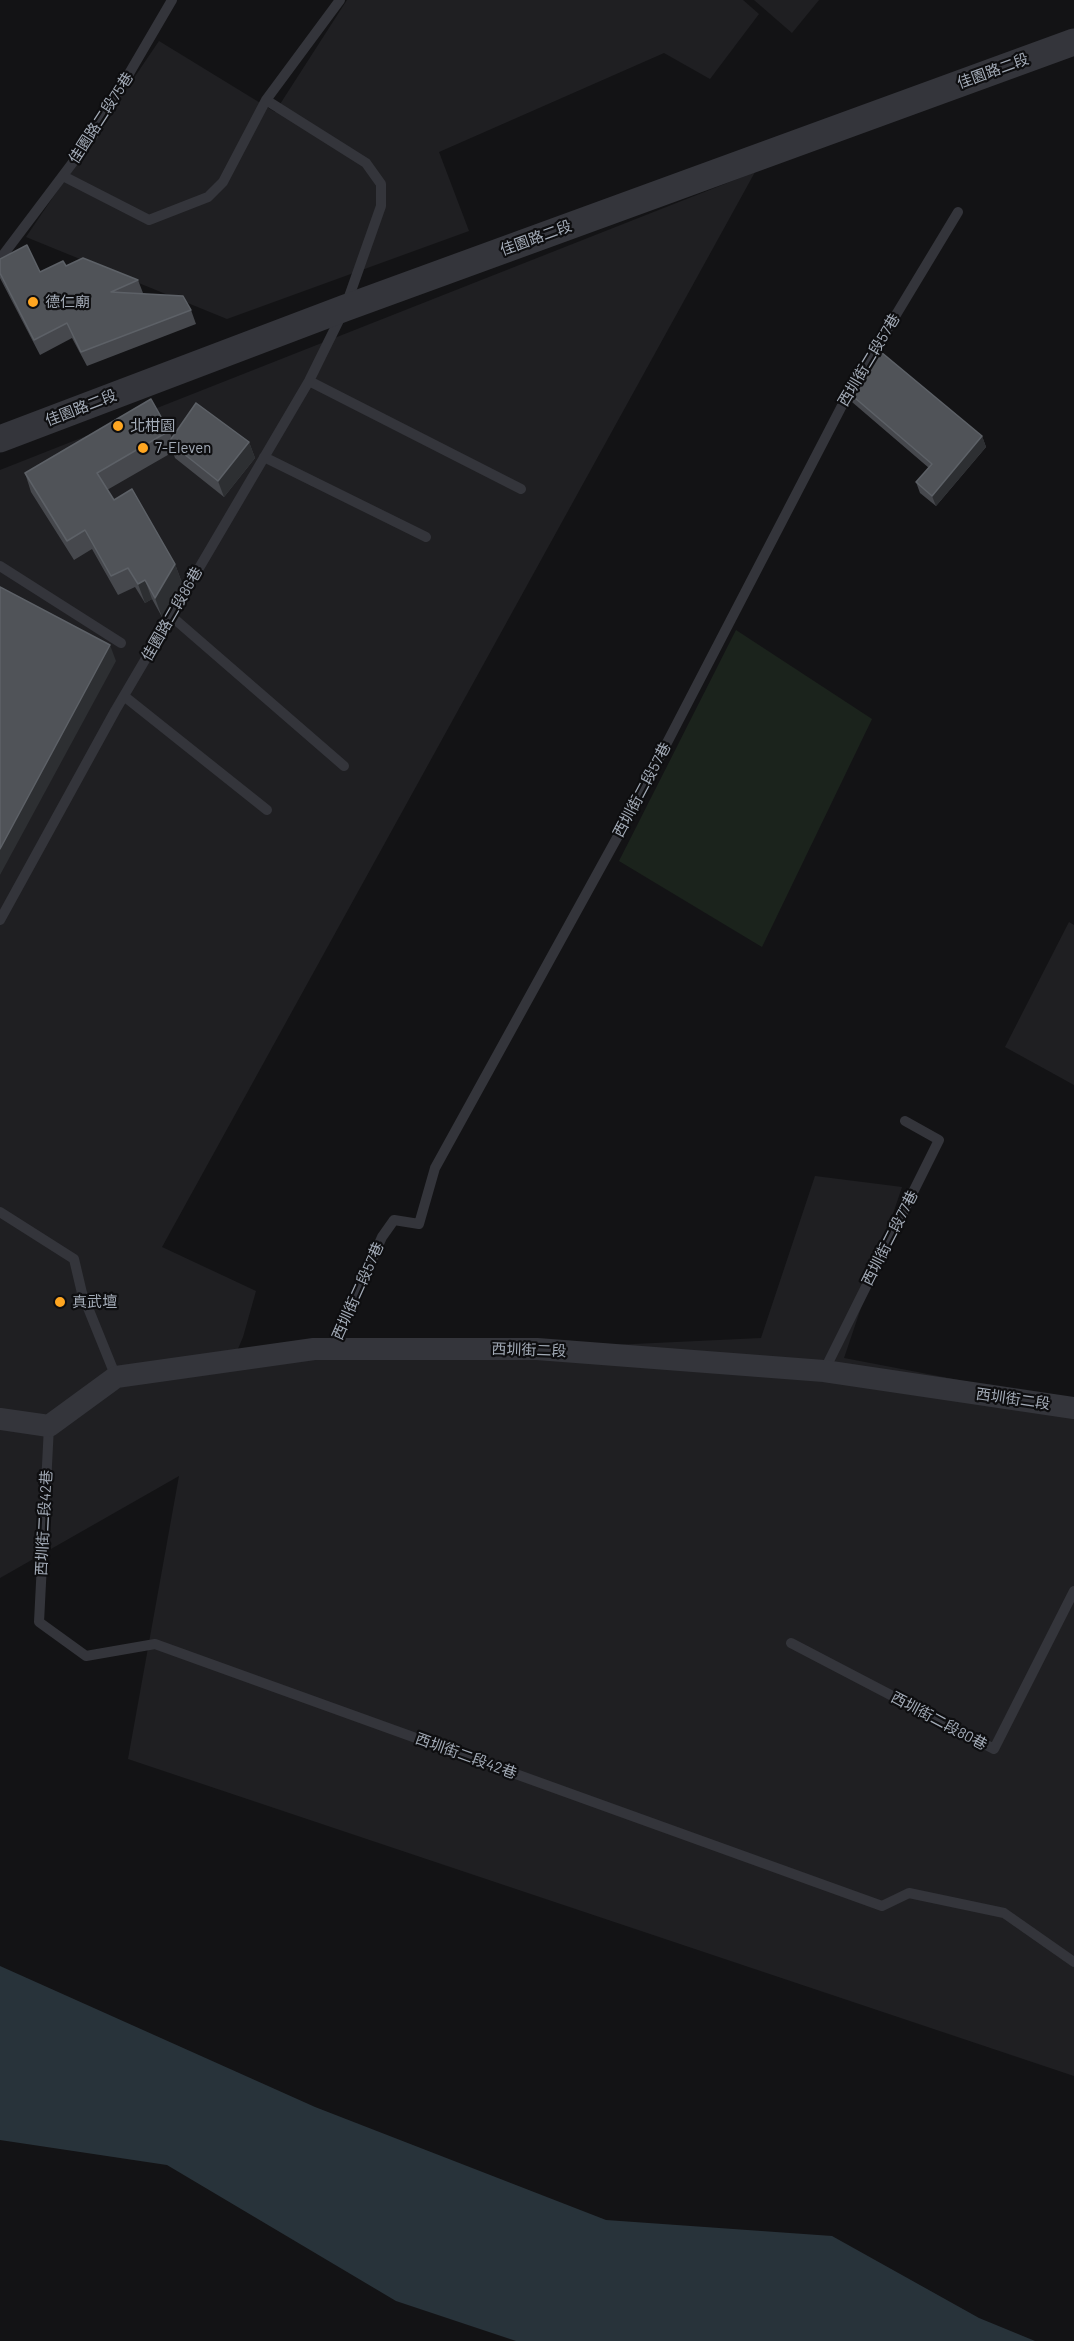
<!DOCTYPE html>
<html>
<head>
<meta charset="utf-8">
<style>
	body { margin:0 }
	canvas { display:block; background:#131315 }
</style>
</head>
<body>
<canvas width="1074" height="2341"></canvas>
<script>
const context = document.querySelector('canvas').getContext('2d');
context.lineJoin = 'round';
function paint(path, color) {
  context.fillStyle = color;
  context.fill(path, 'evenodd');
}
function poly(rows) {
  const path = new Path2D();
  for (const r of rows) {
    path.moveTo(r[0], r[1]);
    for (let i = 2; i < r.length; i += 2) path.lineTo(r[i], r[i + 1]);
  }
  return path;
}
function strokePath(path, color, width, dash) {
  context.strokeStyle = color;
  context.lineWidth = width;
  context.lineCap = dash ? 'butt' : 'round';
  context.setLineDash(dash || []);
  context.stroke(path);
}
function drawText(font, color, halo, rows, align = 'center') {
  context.font = font + ' Barlow,"Noto Sans TC",sans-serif';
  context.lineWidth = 4.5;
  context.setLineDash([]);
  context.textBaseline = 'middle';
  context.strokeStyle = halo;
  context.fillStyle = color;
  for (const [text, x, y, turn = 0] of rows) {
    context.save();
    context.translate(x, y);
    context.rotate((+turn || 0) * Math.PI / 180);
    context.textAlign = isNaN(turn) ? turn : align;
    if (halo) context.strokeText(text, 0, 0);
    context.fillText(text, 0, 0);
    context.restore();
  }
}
paint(poly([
	[347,0,743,0,759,14,710,79,664,53,439,152,469,231,227,319,26,237,159,41,275,112],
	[754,0,819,0,792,33],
	[755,172,162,1247,256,1291,243,1337,232,1363,761,1338,815,1176,902,1187,844,1358,1074,1402,1074,2076,128,1759,179,1476,0,1578,0,470],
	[1069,922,1074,925,1074,1085,1005,1047]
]), '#1f1f22');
paint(poly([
	[736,630,872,719,762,947,619,861]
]), '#1b231c');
paint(poly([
	[0,1966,315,2107,606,2220,832,2236,979,2318,1035,2341,516,2341,396,2301,167,2165,0,2140]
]), '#28333a');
strokePath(poly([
	[63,176,149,220,208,197,223,182,266,100,340,0],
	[0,259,92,137,172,0],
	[309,381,521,489],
	[264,457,426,537],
	[0,566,121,643],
	[171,616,344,766],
	[124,696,267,810],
	[0,920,115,711,309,381,345,308,381,206,381,184,366,163,266,100],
	[0,1212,74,1259,82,1293,116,1377],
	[332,1349,382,1237,394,1220,419,1224,435,1168,629,816,847,396,958,212],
	[824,1371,939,1140,905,1121],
	[49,1426,39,1622,86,1656,155,1644,882,1906,909,1893,1004,1913,1074,1962],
	[791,1643,994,1749,1074,1591]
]), '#34353b', 10);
strokePath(poly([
	[0,1419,49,1426,116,1377,314,1349,537,1349,824,1371,1074,1408]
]), '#34353b', 22);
strokePath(poly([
	[0,439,345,308,1074,42]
]), '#34353b', 27);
paint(poly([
	[0,259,40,272,138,280,143,293,191,310,196,324,87,366,72,338,40,355,0,278],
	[848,392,982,436,986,447,936,506,920,493,916,482,929,468,852,402],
	[169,431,172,438,249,442,255,458,224,497,175,458,173,452,107,490,114,500,175,564,182,583,162,617,152,599,145,603,135,587,118,595,92,549,74,560,31,492,25,473]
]), '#46484d');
paint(poly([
	[982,436,986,447,936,506,932,496],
	[249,442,255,458,224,497,218,481],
	[175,564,182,583,162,617,155,598],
	[145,580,152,599,145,603,138,584],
	[110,645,116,661,0,875,0,849]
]), '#2d2f32');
const building = poly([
	[27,245,40,272,63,261,66,266,83,258,138,280,111,292,183,296,191,310,81,352,67,323,34,340,0,273,0,259,27,245],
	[881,352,982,436,932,496,916,482,932,464,848,392,881,352],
	[151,399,169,431,97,473,114,500,132,489,175,564,155,598,145,580,138,584,128,568,111,576,85,530,67,541,25,473,151,399],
	[196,403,249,442,218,481,169,442,196,403],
	[0,587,110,645,0,849,0,587]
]);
paint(building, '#505358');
strokePath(building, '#5d6167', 1.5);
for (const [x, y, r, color] of [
	[33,302,6,"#ffa621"],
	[118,426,6,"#ffa621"],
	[143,448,6,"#ffa621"],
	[60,1302,6,"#ffa621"]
]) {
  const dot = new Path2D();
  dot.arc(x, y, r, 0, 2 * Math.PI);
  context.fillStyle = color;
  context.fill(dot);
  strokePath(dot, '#0e0e10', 2);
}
drawText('15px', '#a3abb7', '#0e0e10', [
	["佳園路二段",993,71,-20],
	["佳園路二段75巷",101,118,-57],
	["佳園路二段",536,238,-20],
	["西圳街二段57巷",869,360,-59],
	["佳園路二段",81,408,-21],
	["佳園路二段86巷",172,614,-60],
	["西圳街二段57巷",642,790,-62],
	["西圳街二段77巷",890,1238,-63],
	["西圳街二段57巷",358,1291,-66],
	["西圳街二段",529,1350,2],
	["西圳街二段",1013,1399,8],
	["西圳街二段42巷",44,1523,-87],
	["西圳街二段80巷",939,1721,28],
	["西圳街二段42巷",466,1756,20]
]);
drawText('15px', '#a3abb7', '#0e0e10', [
	["德仁廟",45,302],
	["北柑園",130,426],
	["7-Eleven",155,448],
	["真武壇",72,1302]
], 'left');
</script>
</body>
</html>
